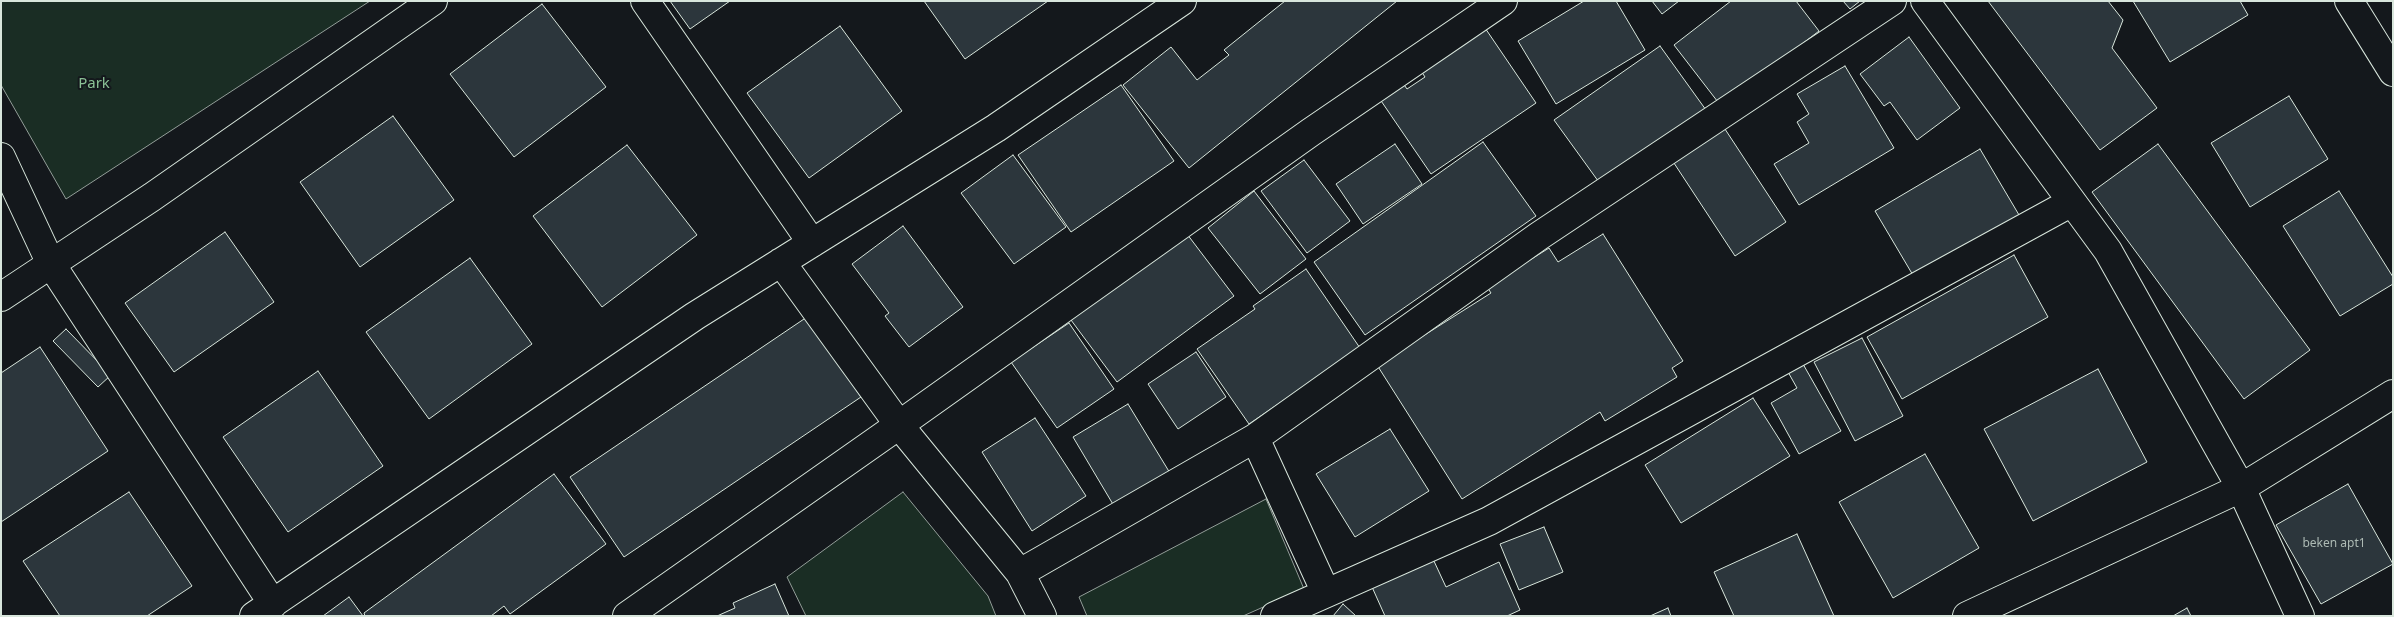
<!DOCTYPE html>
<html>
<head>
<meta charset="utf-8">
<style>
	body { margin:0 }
	#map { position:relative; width:2394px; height:617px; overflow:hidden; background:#14181c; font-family:"Noto Sans",sans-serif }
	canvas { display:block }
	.frame { position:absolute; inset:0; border:2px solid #d8e6dc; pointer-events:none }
</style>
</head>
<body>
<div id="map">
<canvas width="2394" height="617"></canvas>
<div class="frame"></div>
</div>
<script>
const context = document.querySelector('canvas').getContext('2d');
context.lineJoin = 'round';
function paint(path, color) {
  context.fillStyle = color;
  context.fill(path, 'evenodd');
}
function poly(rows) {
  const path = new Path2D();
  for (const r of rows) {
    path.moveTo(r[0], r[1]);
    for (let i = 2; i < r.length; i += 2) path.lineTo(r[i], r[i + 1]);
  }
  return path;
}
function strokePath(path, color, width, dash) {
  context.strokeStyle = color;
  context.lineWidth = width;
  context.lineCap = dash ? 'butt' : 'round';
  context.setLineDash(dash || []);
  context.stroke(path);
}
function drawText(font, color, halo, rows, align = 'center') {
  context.font = font + ' "Noto Sans",sans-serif';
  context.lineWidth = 4;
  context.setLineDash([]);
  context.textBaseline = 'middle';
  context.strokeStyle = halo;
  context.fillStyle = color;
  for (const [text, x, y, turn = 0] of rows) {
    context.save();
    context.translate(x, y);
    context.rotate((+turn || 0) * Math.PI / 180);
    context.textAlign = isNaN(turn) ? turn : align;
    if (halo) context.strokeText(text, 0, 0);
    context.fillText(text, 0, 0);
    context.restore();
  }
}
const green = poly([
	[1,1,370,1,66,199,1,85,1,1],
	[903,492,988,596,996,616,806,616,787,577,903,492],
	[1266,499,1304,589,1243,616,1087,616,1079,597,1266,499]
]);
paint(green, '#1a2d24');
strokePath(green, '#939e99', 1);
const building = poly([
	[670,1,730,1,690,29,670,1],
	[924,1,1048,1,965,59,924,1],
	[1285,1,1397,1,1189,168,1123,85,1171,47,1197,80,1229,55,1224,50,1285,1],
	[1584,1,1616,1,1645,50,1556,104,1518,41,1584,1],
	[1652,1,1679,1,1662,14,1652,1],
	[1731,1,1796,1,1819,31,1721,106,1674,45,1731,1],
	[1843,1,1860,1,1850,9,1843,1],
	[1988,1,2108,1,2123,20,2112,48,2157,108,2100,150,1988,1],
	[2133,1,2240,1,2248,15,2170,62,2133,1],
	[542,4,606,87,514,157,450,74,542,4],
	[1481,22,1536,103,1431,174,1375,92,1398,76,1407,89,1425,77,1417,65,1481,22],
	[840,26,902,111,809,178,747,93,840,26],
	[1909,37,1960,108,1917,140,1890,102,1884,106,1860,74,1909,37],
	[1660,46,1706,110,1601,185,1554,120,1660,46],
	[1845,66,1894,148,1799,205,1774,164,1809,143,1797,122,1809,114,1797,94,1845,66],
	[1121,85,1174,161,1071,232,1018,155,1121,85],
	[2289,96,2328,159,2250,207,2211,143,2289,96],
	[393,116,454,200,360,267,300,182,393,116],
	[1721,123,1786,222,1735,256,1670,157,1721,123],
	[1483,142,1536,216,1365,335,1314,262,1483,142],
	[1395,144,1422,184,1363,224,1336,184,1395,144],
	[2158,144,2310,350,2244,399,2092,192,2158,144],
	[627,145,697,235,602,307,533,216,627,145],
	[1980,149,2022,220,1917,282,1875,211,1980,149],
	[1013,155,1066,227,1014,264,961,193,1013,155],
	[1304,160,1350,221,1307,253,1261,191,1304,160],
	[1254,191,1306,259,1260,294,1208,228,1254,191],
	[2339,191,2393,277,2393,284,2340,316,2283,226,2339,191],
	[903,226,963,307,909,347,885,316,889,313,852,264,903,226],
	[225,232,274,302,174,372,125,303,225,232],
	[1187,234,1234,296,1117,382,1071,320,1187,234],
	[1603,234,1683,361,1672,368,1677,377,1605,421,1600,412,1462,499,1377,365,1491,293,1487,287,1549,248,1558,262,1603,234],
	[2014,255,2048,317,1902,399,1867,337,2014,255],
	[470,258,532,344,429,419,366,332,470,258],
	[1306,269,1360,348,1249,424,1197,349,1255,309,1253,306,1306,269],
	[807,317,861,397,624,557,570,477,807,317],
	[1069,323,1114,389,1057,428,1011,362,1069,323],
	[66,329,111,375,98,387,53,341,66,329],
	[1862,338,1903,416,1855,441,1814,362,1862,338],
	[40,347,108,451,1,522,1,373,40,347],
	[1196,352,1226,397,1178,429,1148,384,1196,352],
	[1803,364,1841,431,1799,454,1771,403,1797,388,1788,372,1803,364],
	[2098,369,2147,462,2033,521,1984,429,2098,369],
	[318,371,383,466,288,532,223,437,318,371],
	[1753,398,1790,456,1681,523,1645,465,1753,398],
	[1128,404,1173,478,1117,511,1073,437,1128,404],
	[1035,418,1086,496,1032,531,982,452,1035,418],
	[1390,429,1429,491,1355,537,1316,474,1390,429],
	[1925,454,1979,548,1893,598,1839,502,1925,454],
	[554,474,606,544,510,614,504,606,491,616,365,616,364,613,554,474],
	[2348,484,2393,564,2321,604,2276,525,2348,484],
	[129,492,192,586,147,616,60,616,23,561,129,492],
	[1544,527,1563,572,1519,590,1500,544,1544,527],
	[1797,534,1834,616,1734,616,1714,572,1797,534],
	[1433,559,1446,587,1499,562,1520,610,1507,616,1385,616,1372,587,1433,559],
	[775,584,789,616,717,616,735,608,733,603,775,584],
	[349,597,363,616,323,616,349,597],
	[1343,604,1356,616,1333,616,1343,604],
	[1668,608,1671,616,1650,616,1668,608],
	[2187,608,2191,616,2173,616,2187,608]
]);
paint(building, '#2c363c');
strokePath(building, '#d8e6dc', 1);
const street = poly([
	[645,1,812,243],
	[1925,1,2108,251,2241,488,2300,616],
	[2349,1,2393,72],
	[1,157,51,264,273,604],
	[781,262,899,425,1020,573,1042,616],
	[1,297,152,197,433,1],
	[1255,438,1326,593],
	[1020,573,1255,438,1539,236,1892,1],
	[254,616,695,316,996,128,1182,1],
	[627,616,899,425,1311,132,1503,1],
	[1275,616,1489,521,2072,202],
	[1967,616,2241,488,2393,394]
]);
strokePath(street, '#d8e6dc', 30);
strokePath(street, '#14181c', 28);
drawText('12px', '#adbab4', null, [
	["beken apt1",2334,544]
]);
drawText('15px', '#8ac095', '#14181c', [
	["Park",94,84]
]);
</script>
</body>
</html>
